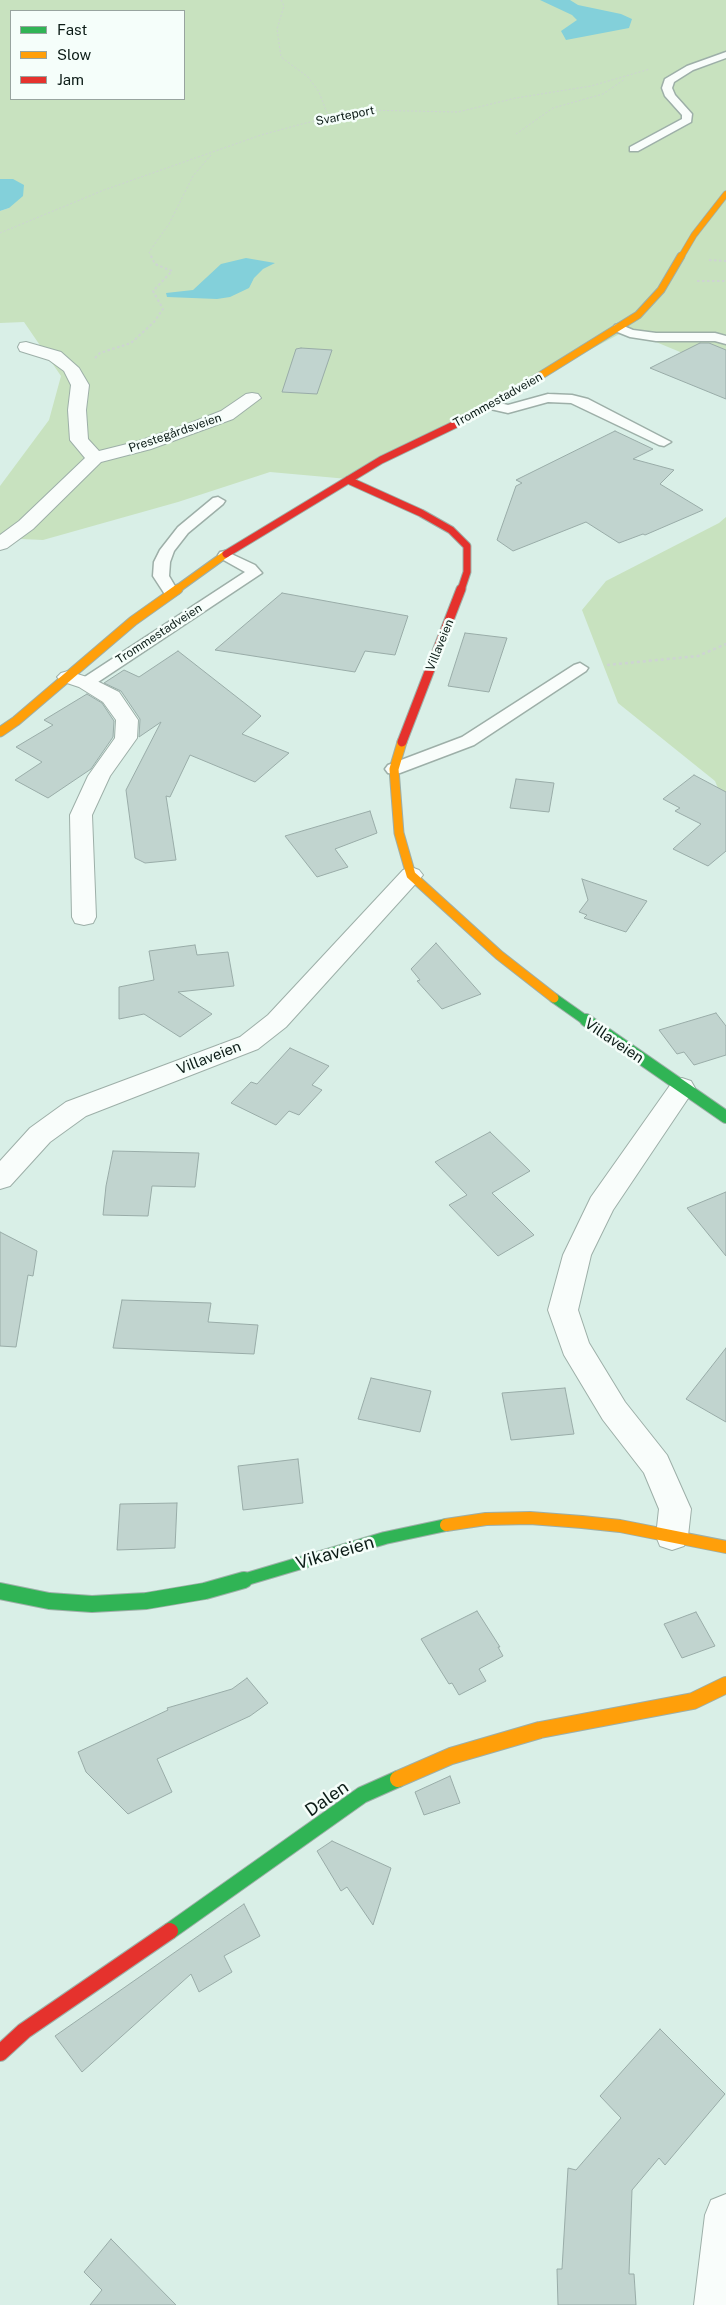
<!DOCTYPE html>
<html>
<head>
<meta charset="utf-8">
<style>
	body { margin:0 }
	#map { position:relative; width:726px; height:2305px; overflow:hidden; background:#d9efe7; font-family:"Public Sans",sans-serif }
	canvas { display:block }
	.legend { position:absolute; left:10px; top:10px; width:175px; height:90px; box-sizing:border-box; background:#f5fefa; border:1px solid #98a49f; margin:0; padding:6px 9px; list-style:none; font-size:15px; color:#0c1c17 }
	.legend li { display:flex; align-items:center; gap:10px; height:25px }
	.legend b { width:25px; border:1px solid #98a49f }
</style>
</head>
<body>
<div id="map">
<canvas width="726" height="2305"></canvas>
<ul class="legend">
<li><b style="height:6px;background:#30b455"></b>Fast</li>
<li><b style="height:6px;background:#ff9f0a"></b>Slow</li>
<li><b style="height:6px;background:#e5322d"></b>Jam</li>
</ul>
</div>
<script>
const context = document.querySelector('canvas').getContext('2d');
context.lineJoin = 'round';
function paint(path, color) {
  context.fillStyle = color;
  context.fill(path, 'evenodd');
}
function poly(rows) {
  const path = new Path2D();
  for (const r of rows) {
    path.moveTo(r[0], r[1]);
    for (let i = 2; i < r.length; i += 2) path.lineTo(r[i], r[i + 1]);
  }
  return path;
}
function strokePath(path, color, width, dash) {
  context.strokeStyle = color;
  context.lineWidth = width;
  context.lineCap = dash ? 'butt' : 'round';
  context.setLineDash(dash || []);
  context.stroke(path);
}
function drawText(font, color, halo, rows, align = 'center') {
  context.font = font + ' "Public Sans",sans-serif';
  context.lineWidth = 5;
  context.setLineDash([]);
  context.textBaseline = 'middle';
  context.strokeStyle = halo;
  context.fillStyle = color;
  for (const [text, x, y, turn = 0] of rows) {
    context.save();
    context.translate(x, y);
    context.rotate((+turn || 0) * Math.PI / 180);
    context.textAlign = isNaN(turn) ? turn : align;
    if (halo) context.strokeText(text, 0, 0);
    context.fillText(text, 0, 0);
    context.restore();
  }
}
paint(poly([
	[0,0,726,0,726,371,627,330,348,479,270,472,178,502,43,540,0,538,0,486,49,420,61,376,24,322,0,323,0,211,9,208,13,179,0,179],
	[11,11,184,11,184,99,11,99],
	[726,517,726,808,715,781,618,703,582,610,606,581,719,523]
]), '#c8e2bf');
paint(poly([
	[540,0,570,0,578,5,621,14,632,19,629,28,566,40,561,31,577,20,572,15],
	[0,179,13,179,24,185,23,196,9,208,0,211],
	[246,258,275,263,263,269,254,278,249,288,230,297,217,299,167,297,166,293,193,290,221,264]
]), '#83d0da');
const building = poly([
	[700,343,709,343,726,350,726,399,650,368,700,343],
	[301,348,332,350,317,394,282,392,296,349,301,348],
	[615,431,653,449,633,459,674,470,660,484,703,510,645,535,643,534,619,543,586,522,513,551,497,540,516,486,522,483,516,480,615,431],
	[282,593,408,616,395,655,365,651,355,672,215,650,282,593],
	[465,633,507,638,489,692,448,686,465,633],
	[178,651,261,716,242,734,289,753,255,782,190,755,170,797,166,796,176,860,145,863,135,858,126,790,161,722,139,737,140,719,121,691,104,683,124,670,139,677,178,651],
	[87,694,102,703,114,721,113,737,91,769,48,798,15,780,42,762,16,747,53,725,44,720,87,694],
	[694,775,726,792,726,851,708,866,673,849,701,824,675,811,680,808,663,799,694,775],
	[516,779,554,783,549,812,510,808,516,779],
	[370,811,377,833,335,849,348,867,317,877,285,836,370,811],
	[582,879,647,901,626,932,584,918,587,915,579,912,588,900,582,879],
	[436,943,481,994,442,1009,417,981,420,980,411,969,436,943],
	[195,945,197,955,228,952,234,986,178,992,212,1014,180,1037,144,1014,119,1019,119,987,154,980,149,951,195,945],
	[716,1013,726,1026,726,1055,694,1065,684,1052,677,1054,659,1030,716,1013],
	[290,1048,329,1066,312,1085,322,1090,299,1115,289,1111,276,1125,231,1103,251,1082,257,1084,290,1048],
	[490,1132,530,1171,492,1193,534,1235,498,1256,449,1205,467,1195,435,1162,490,1132],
	[113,1151,199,1153,195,1187,152,1186,148,1216,103,1215,106,1186,113,1151],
	[726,1192,726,1256,687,1208,726,1192],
	[0,1232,37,1251,33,1276,28,1275,16,1347,0,1346,0,1232],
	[122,1300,211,1303,208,1322,258,1325,254,1354,113,1348,122,1300],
	[726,1348,726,1422,686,1399,726,1348],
	[371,1378,431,1391,420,1432,358,1419,371,1378],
	[565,1388,574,1434,511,1440,502,1393,565,1388],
	[298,1459,303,1503,243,1510,238,1466,298,1459],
	[177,1503,175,1548,117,1550,120,1504,177,1503],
	[477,1611,500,1647,498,1647,503,1656,479,1669,486,1681,459,1695,452,1683,449,1684,421,1639,477,1611],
	[696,1612,715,1646,682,1658,664,1624,696,1612],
	[247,1678,268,1703,250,1716,157,1759,172,1792,128,1814,86,1772,78,1752,168,1710,167,1708,232,1689,247,1678],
	[450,1776,460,1803,424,1815,415,1792,450,1776],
	[332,1841,391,1868,373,1925,347,1887,341,1891,317,1851,332,1841],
	[244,1904,260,1936,224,1956,232,1972,199,1992,191,1974,82,2072,55,2036,244,1904],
	[660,2029,725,2094,665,2165,659,2158,632,2190,629,2274,634,2274,636,2305,558,2305,557,2269,562,2269,568,2168,576,2170,621,2118,600,2096,660,2029],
	[111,2239,176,2305,90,2305,102,2290,84,2272,111,2239]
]);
paint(building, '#c1d4cf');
strokePath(building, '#99aca8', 1);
const lane = poly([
	[726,52,726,58,693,70,674,82,672,88,675,95,692,114,691,122,638,151,630,151,630,147,682,119,682,115,665,96,662,88,665,79,687,66,726,52],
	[619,324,633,330,656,333,715,333,726,336,726,344,715,341,656,341,630,337,615,331,613,328,615,325,619,324],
	[548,394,572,395,588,399,671,442,664,446,659,445,571,403,548,402,508,413,486,408,484,405,491,401,508,405,548,394],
	[218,497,225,501,223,504,188,533,174,551,170,562,169,576,179,593,171,598,166,596,153,576,154,562,160,550,178,527,213,498,218,497],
	[225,551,255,565,262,573,92,686,80,686,78,683,80,680,245,572,220,558,218,555,220,552,225,551],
	[580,663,588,668,586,671,474,745,400,773,394,774,388,773,385,769,388,765,462,737,574,665,580,663]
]);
const street = poly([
	[26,342,61,352,79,368,89,385,86,410,88,439,99,451,139,441,188,424,221,411,246,394,252,393,258,394,261,398,233,419,151,449,101,462,33,529,7,548,0,550,0,535,19,521,85,458,70,440,68,410,71,385,64,371,49,360,20,351,18,347,20,343,26,342],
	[68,671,93,679,119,692,138,720,137,738,110,776,92,815,96,917,93,923,84,925,75,923,72,917,70,815,88,776,115,738,116,720,103,702,79,687,61,681,57,677,61,673,68,671],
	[411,867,419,870,423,875,419,880,286,1027,258,1049,86,1116,50,1142,10,1186,0,1189,0,1161,30,1128,66,1102,240,1037,268,1015,403,870,411,867],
	[682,1078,691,1081,695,1088,613,1210,591,1255,578,1310,589,1343,625,1402,667,1455,691,1509,688,1536,684,1546,672,1550,660,1546,656,1536,659,1509,644,1473,603,1420,564,1355,548,1310,563,1255,591,1197,673,1081,682,1078],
	[726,2194,726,2305,694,2305,705,2215,711,2200,726,2194]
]);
const fastFar2 = poly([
	[554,998,588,1022]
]);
const fastFar1 = poly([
	[586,1020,726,1117],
	[240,1581,385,1538,446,1525]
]);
const fast = poly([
	[0,1591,49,1601,92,1604,146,1601,205,1591,244,1580],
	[170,1931,362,1795,398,1779]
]);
const slowFar4 = poly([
	[681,257,694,235,726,194]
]);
const slowFar3 = poly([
	[514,392,638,315,661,290,681,256],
	[176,590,226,554]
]);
const slowFar2 = poly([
	[0,732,16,721,133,621,178,589],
	[402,742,394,769,399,833,411,875,499,955,554,998]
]);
const slowFar1 = poly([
	[446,1525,486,1519,530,1518,582,1522,620,1526,726,1547]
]);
const slow = poly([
	[398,1779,451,1756,540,1730,693,1701,726,1685]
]);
const jamFar2 = poly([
	[348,480,421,513,451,530,467,546,467,572,461,590],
	[226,554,381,460,456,424,514,392]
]);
const jamFar1 = poly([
	[402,742,461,589]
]);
const jam = poly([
	[0,2053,24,2031,170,1931]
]);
strokePath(lane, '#9dafa8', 3);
strokePath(street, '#9dafa8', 2);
strokePath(fastFar2, '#9dafa8', 11);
strokePath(fastFar1, '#9dafa8', 14);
strokePath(fast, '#9dafa8', 18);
strokePath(slowFar4, '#9dafa8', 7);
strokePath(slowFar3, '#9dafa8', 9);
strokePath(slowFar2, '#9dafa8', 11);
strokePath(slowFar1, '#9dafa8', 14);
strokePath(slow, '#9dafa8', 18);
strokePath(jamFar2, '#9dafa8', 9);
strokePath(jamFar1, '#9dafa8', 11);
strokePath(jam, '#9dafa8', 18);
strokePath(poly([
	[281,0,284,6,277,29,281,57,308,77,319,92,329,118],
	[516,134,553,108,603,94,625,79],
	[0,233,104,190,261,135,302,124,362,110,458,112,516,98,591,86,650,69],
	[152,257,149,252,169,224,193,176,211,155]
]), '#cdd4d2', 1, [2, 2]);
strokePath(poly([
	[709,260,726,261],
	[697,281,726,281],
	[95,358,100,353,131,343,154,322,163,309,153,291,172,271,155,264,151,256]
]), '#cdd4d2', 2, [2.5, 2.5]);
strokePath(poly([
	[607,665,698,656,726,644]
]), '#cdd4d2', 2.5, [3, 3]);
paint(lane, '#f9fdfb');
paint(street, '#f9fdfb');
strokePath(fastFar2, '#30b455', 9);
strokePath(fastFar1, '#30b455', 12);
strokePath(fast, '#30b455', 16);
strokePath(slowFar4, '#ff9f0a', 5.5);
strokePath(slowFar3, '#ff9f0a', 7);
strokePath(slowFar2, '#ff9f0a', 9);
strokePath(slowFar1, '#ff9f0a', 12);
strokePath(slow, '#ff9f0a', 16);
strokePath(jamFar2, '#e5322d', 7);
strokePath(jamFar1, '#e5322d', 9);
strokePath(jam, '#e5322d', 16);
drawText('12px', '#0c1c17', '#f5fefa', [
	["Svarteport",345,116,-11],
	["Trommestadveien",498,400,-29],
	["Prestegårdsveien",175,433,-19],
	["Trommestadveien",159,634,-33],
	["Villaveien",440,645,-68]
]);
drawText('15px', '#0c1c17', '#f5fefa', [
	["Villaveien",614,1041,34],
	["Villaveien",209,1058,-21]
]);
drawText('18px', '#0c1c17', '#f5fefa', [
	["Vikaveien",335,1553,-16],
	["Dalen",327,1799,-35]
]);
</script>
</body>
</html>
